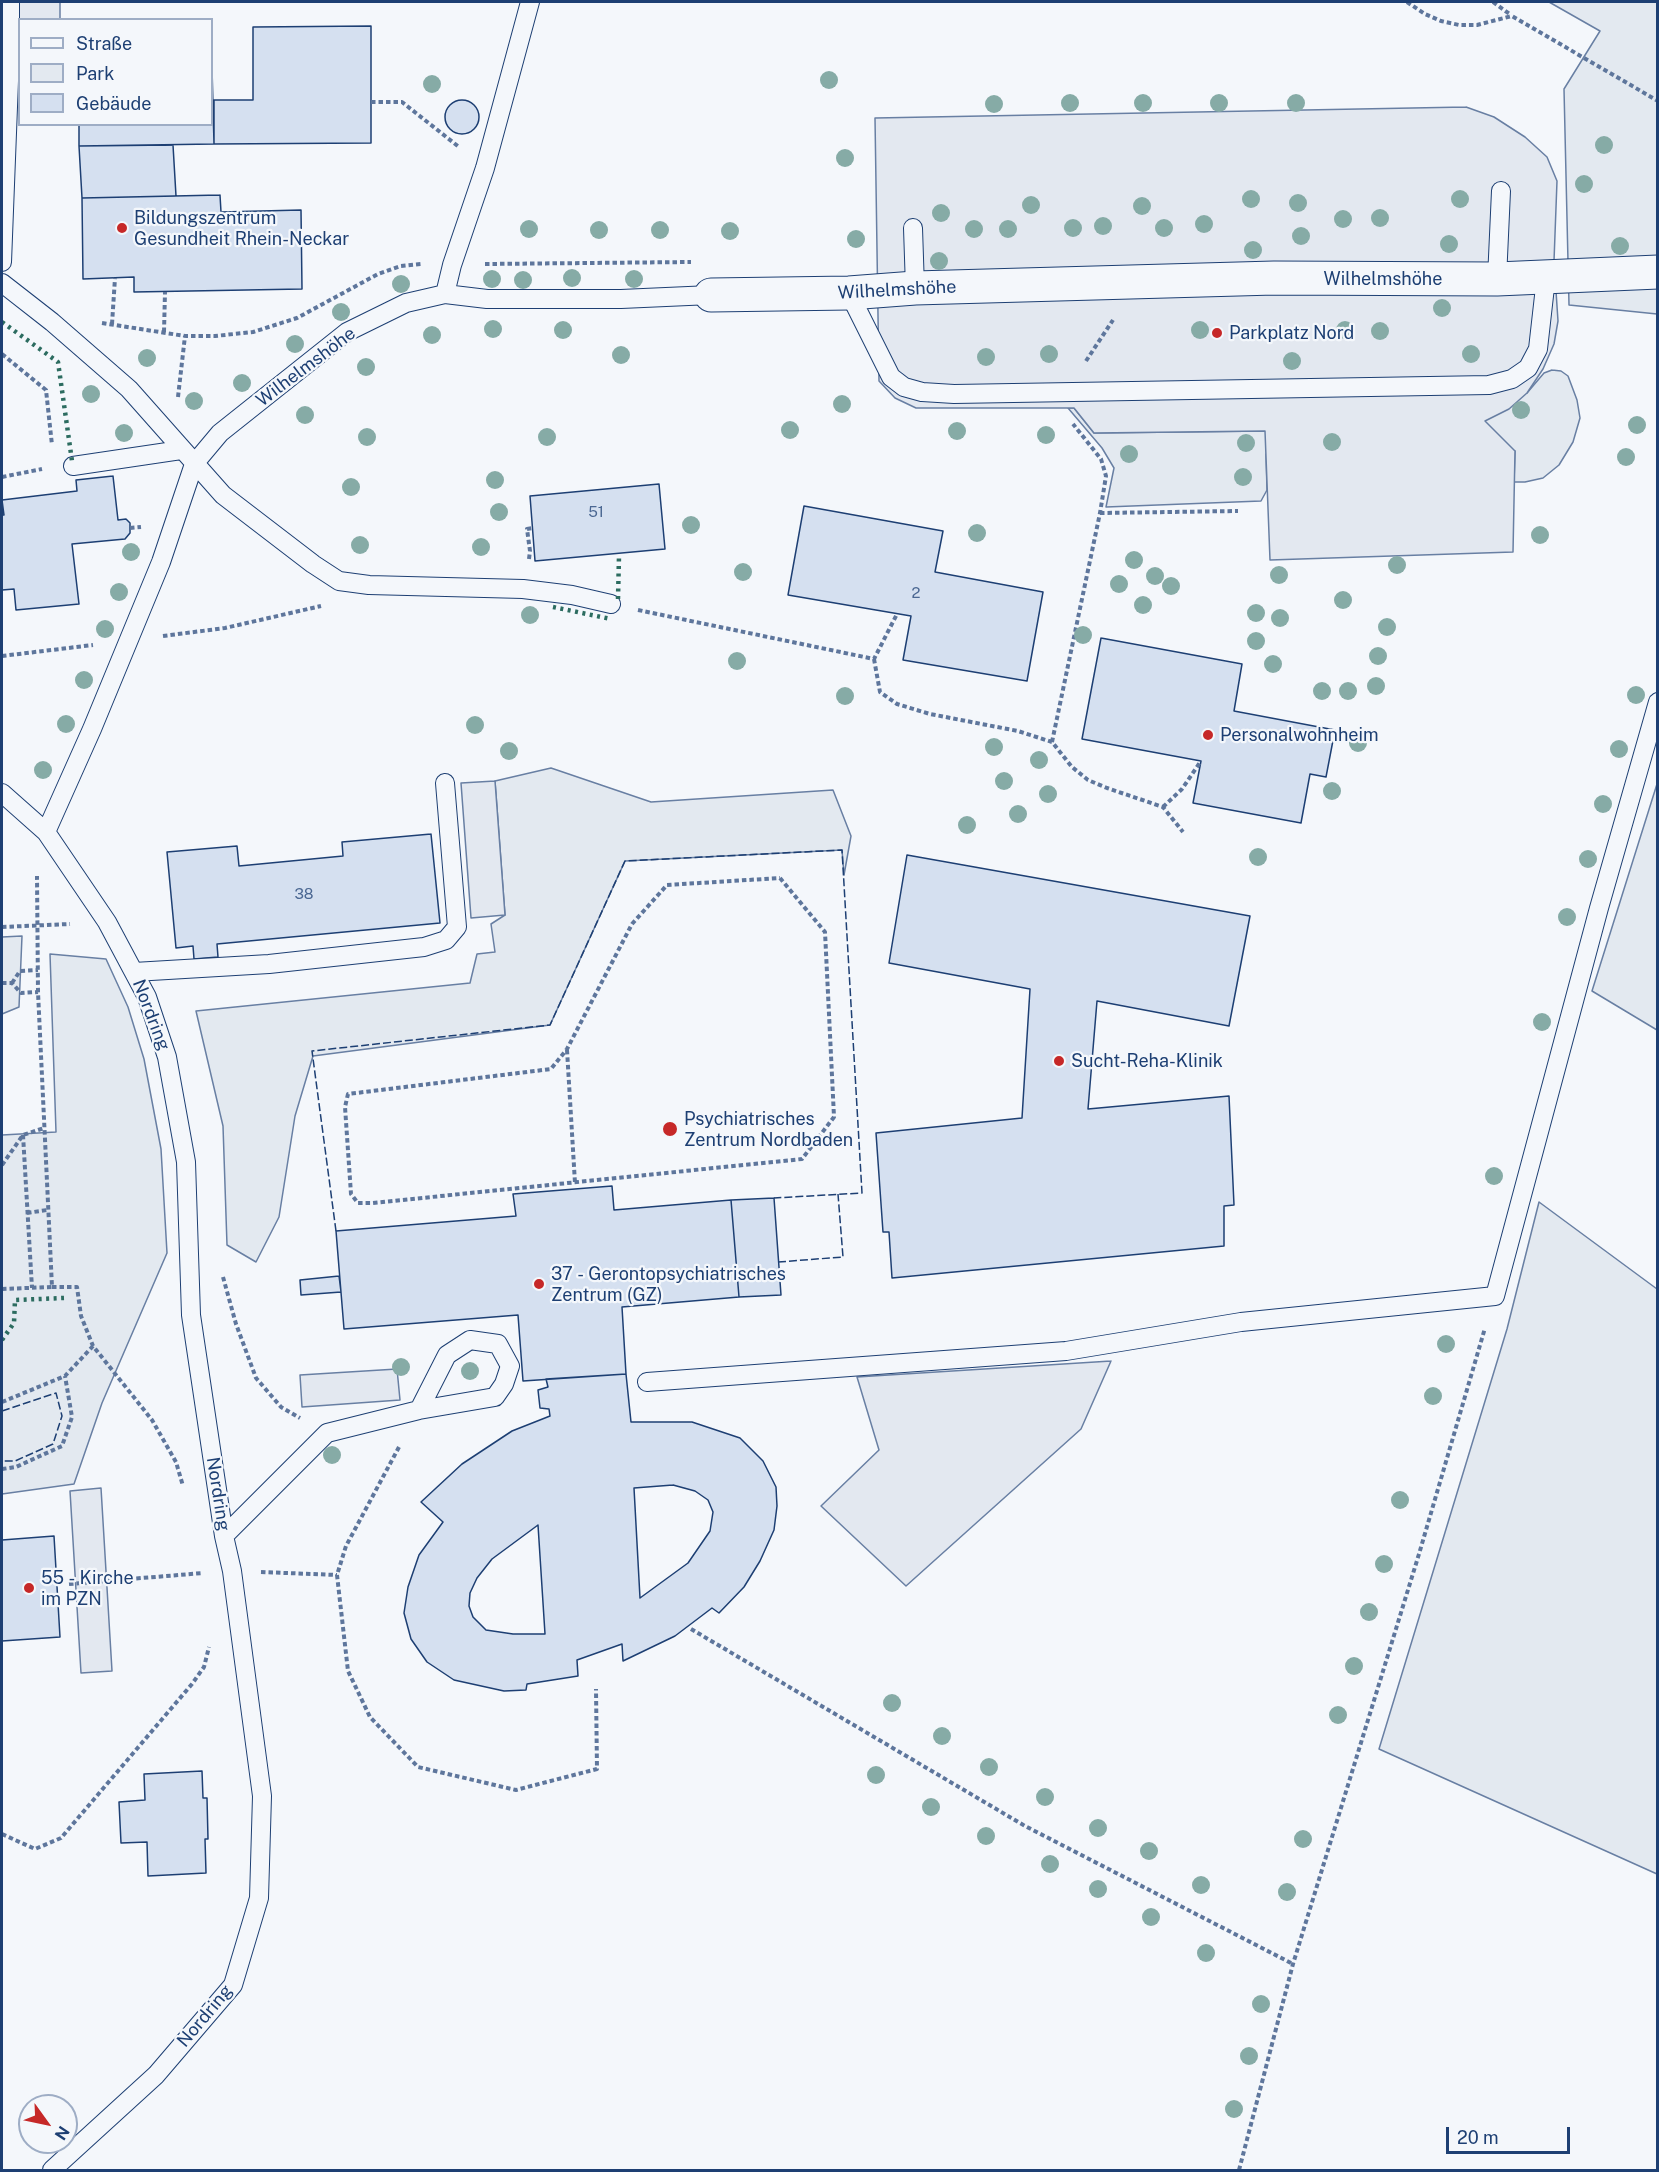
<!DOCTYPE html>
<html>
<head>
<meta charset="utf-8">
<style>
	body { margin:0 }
	#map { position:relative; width:1659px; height:2172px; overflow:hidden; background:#f4f7fb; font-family:"Public Sans",sans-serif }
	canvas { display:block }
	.frame { position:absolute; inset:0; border:3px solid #1d3f73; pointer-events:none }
	.legend { position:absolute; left:18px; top:18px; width:195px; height:108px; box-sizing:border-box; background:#f4f7fb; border:2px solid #9eadc5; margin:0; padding:8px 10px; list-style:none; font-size:18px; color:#1d3f73 }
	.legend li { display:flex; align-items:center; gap:12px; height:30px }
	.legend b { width:30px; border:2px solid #9eadc5 }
	.north { position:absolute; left:18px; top:2094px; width:60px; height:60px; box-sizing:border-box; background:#f4f7fb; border:2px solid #9eadc5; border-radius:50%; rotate:123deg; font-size:16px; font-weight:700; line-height:24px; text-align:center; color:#1d3f73 }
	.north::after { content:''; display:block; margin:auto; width:21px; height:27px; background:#c62828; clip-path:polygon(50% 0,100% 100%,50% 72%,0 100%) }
	.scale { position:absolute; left:1446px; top:2127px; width:124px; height:27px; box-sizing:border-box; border:3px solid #1d3f73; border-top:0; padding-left:8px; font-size:18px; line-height:21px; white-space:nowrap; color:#1d3f73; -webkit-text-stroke:4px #f4f7fb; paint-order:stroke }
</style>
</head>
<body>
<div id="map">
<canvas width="1659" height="2172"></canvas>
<div class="frame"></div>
<ul class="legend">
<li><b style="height:8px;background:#f4f7fb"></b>Straße</li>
<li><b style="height:16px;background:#e3e9f0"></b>Park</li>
<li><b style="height:16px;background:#d5e0f0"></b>Gebäude</li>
</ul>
<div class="north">N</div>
<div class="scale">20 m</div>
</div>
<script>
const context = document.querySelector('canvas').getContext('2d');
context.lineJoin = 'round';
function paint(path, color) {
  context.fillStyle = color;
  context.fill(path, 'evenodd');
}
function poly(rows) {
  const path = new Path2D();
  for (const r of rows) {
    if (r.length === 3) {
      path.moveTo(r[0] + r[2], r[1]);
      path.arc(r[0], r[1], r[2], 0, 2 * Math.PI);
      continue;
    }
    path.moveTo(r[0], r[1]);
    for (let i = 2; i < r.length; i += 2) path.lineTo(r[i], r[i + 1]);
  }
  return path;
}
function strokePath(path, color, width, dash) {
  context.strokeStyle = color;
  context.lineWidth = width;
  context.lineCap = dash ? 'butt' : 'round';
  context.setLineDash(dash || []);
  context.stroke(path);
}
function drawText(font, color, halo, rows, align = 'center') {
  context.font = font + ' "Public Sans",sans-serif';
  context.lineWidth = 4.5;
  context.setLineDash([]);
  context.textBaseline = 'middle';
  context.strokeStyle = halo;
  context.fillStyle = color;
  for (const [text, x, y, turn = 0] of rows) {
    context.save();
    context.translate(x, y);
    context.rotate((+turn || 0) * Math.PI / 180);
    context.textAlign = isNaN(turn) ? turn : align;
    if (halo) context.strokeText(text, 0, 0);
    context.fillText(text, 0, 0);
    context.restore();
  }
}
const green = poly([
	[1549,2,1657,2,1657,314,1569,305,1564,89,1600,31,1549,2],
	[1552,370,1561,371,1568,376,1577,400,1580,418,1573,442,1559,465,1543,478,1525,482,1514,482,1515,451,1266,454,1267,490,1261,501,1106,507,1114,468,1102,448,1068,408,1074,408,1094,433,1265,431,1527,393,1544,373,1552,370],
	[551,768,651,802,833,790,851,836,844,875,842,850,625,861,550,1025,313,1056,295,1116,279,1217,256,1262,227,1245,223,1126,196,1011,470,983,477,954,495,952,491,924,505,915,495,781,551,768],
	[1657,784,1657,1030,1592,991,1657,784],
	[22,936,19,1007,2,1014,2,937,22,936],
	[50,954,106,959,128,1007,144,1059,161,1149,167,1253,102,1403,74,1484,2,1494,2,1135,56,1132,50,954],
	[1539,1202,1657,1289,1657,1874,1379,1749,1507,1329,1539,1202]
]);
paint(green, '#e3e9f0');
strokePath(green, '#687fa3', 1.5);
const parking = poly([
	[2,2,60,2,60,19,20,20,19,55,2,54,2,2],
	[1466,107,1494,117,1525,137,1547,157,1557,181,1554,261,1558,321,1554,344,1543,369,1527,393,1509,409,1485,421,1515,451,1513,552,1270,560,1265,431,1094,433,1074,408,916,408,895,398,879,381,875,118,1466,107],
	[495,781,505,915,471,918,461,783,495,781],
	[1111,1361,1081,1429,906,1586,821,1506,879,1450,857,1377,1111,1361],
	[397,1369,400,1400,302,1407,300,1375,397,1369],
	[101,1488,112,1671,81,1673,70,1491,101,1488]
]);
paint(parking, '#e3e8f0');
strokePath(parking, '#687fa3', 1.5);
const building = poly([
	[371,26,371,143,214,144,214,100,253,100,253,27,371,26],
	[212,68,214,144,79,146,79,124,212,124,212,68],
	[462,117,17],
	[173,145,176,196,82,198,79,146,173,145],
	[220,195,221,212,301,210,302,289,134,292,134,277,83,279,82,198,220,195],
	[113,476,118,520,126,519,130,523,130,533,125,539,72,544,79,604,16,610,14,589,2,590,2,515,4,515,2,500,77,491,76,480,113,476],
	[659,484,665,549,535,561,530,496,659,484],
	[804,506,943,531,935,572,1043,592,1027,681,903,660,911,616,788,595,804,506],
	[1101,638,1242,664,1234,711,1335,730,1326,777,1310,774,1301,823,1193,803,1201,761,1082,739,1101,638],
	[431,834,440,923,217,944,218,957,194,959,193,946,176,948,167,852,237,846,239,866,343,856,342,842,431,834],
	[907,855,1250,916,1229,1026,1097,1001,1088,1109,1229,1096,1234,1205,1224,1206,1224,1246,892,1278,889,1232,883,1232,876,1133,1022,1118,1030,989,889,963,907,855],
	[612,1186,614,1210,731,1200,739,1297,622,1307,626,1374,523,1381,518,1315,344,1329,336,1231,516,1216,513,1194,612,1186],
	[774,1198,781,1295,739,1297,731,1200,774,1198],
	[339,1276,341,1292,301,1295,300,1280,339,1276],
	[626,1374,631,1422,692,1422,740,1438,763,1461,776,1487,777,1506,774,1530,760,1561,744,1587,719,1613,712,1608,675,1636,623,1661,622,1644,577,1660,578,1676,527,1684,526,1690,504,1691,454,1680,427,1662,411,1639,404,1613,408,1587,419,1555,443,1522,421,1502,462,1464,512,1431,550,1416,549,1409,540,1408,538,1390,548,1387,546,1379,626,1374],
	[673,1485,695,1491,708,1500,713,1512,710,1531,688,1563,640,1598,634,1488,673,1485],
	[538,1525,545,1634,513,1634,486,1630,473,1617,469,1606,470,1593,477,1578,492,1559,538,1525],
	[54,1536,60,1637,2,1641,2,1540,54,1536],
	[202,1771,203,1798,207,1798,208,1839,205,1839,206,1873,148,1876,147,1842,121,1843,119,1802,145,1800,144,1774,202,1771]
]);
paint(building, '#d5e0f0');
strokePath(building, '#1d3f73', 1.5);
const lane = poly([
	[913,228,915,288],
	[2,262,10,55,10,2],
	[1497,279,1501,191],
	[2,283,52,322,129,389,223,495,313,564,339,581,369,585,523,589,572,595,611,604],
	[849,293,891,377,904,387,922,392,954,394,1489,385,1512,379,1528,368,1538,349,1546,278],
	[445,294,452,265,485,168,530,2],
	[73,466,181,450],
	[2,793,46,832,107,922,147,997,167,1057,186,1162,191,1315,224,1536,232,1571,262,1796,259,1898,233,1985,156,2075,52,2170],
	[46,832,92,729,161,562,194,464,220,433,347,332,406,303,445,294,487,299,621,299,711,295],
	[134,972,269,964,424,947,446,940,457,927,445,783],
	[647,1382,1066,1351,1241,1322,1495,1296,1599,908,1658,702],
	[224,1536,327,1433,419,1410,495,1397,504,1384,510,1366,498,1344,470,1340,447,1355,419,1410]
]);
const street = poly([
	[711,295,849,293,915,288,1274,278,1497,279,1658,272]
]);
strokePath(lane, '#1d3f73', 20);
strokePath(street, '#1d3f73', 35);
strokePath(poly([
	[1407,2,1425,14,1441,21,1459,25,1477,25,1512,16,1658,101],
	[1493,2,1511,15],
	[371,102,402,102,459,147],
	[485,264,691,262],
	[102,323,185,336,215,336,253,332,297,318,378,274,401,266,421,264],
	[112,324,115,278],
	[164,332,165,292],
	[2,354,46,390,52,445],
	[1086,361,1113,320],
	[178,397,185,336],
	[2,477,42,469],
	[1100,513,1238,511],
	[130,528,141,527],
	[529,559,530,551,527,529,533,528],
	[638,610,874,659,897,614],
	[163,636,225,628,321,606],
	[2,656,93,645],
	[874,659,880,692,897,704,930,714,1018,731,1052,742,1072,767,1088,780,1107,788,1163,807,1183,832],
	[1052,742,1100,513,1106,476,1101,459,1073,424],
	[1163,807,1182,789,1201,761],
	[780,878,825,932,834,1117,802,1159,373,1203,358,1203,351,1194,345,1107,348,1094,551,1069,567,1049,632,924,667,885,780,878],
	[2,927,70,924],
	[2,983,12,983,21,993,38,992],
	[12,983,20,971,38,970],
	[567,1050,575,1183],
	[23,1135,32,1288],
	[2,1165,23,1135,44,1128],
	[27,1213,47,1210],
	[223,1277,236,1324,256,1378,281,1407,300,1418],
	[52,1287,77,1287,81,1316,93,1346,152,1420,176,1462,183,1486],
	[2,1289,52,1287,38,992,37,876],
	[2,1402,65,1376,93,1346],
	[399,1447,346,1546,337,1575,348,1671,370,1717,418,1767,516,1790,597,1769,596,1689],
	[2,1469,16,1467,62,1446,72,1417,65,1376],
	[261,1572,337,1575],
	[69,1584,203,1573],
	[691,1629,1025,1826,1293,1964],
	[2,1834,35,1849,61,1838,192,1684,204,1667,209,1647],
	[1239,2170,1293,1964,1419,1554,1485,1328]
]), '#5e769c', 4, [4.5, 3]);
strokePath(lane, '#f4f7fb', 18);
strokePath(street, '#f4f7fb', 33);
strokePath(poly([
	[2,322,58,362,72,461],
	[618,599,619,556],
	[553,607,611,619],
	[2,1340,14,1323,15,1300,64,1298]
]), '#2c6c60', 4.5, [3, 4.5]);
strokePath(poly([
	[336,1231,312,1051,550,1025,625,861,842,850,862,1193,774,1198],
	[778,1262,843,1257,838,1194],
	[2,1411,56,1393,62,1416,53,1444,15,1461,2,1461]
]), '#1d3f73', 1.5, [8, 3]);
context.fillStyle = '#86aba6';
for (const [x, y] of [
	[829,80],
	[432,84],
	[1070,103],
	[1143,103],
	[1219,103],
	[1296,103],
	[994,104],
	[1604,145],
	[845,158],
	[1584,184],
	[1251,199],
	[1460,199],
	[1298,203],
	[1031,205],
	[1142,206],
	[941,213],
	[1380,218],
	[1343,219],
	[1204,224],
	[1103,226],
	[1073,228],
	[1164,228],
	[529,229],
	[974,229],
	[1008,229],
	[599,230],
	[660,230],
	[730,231],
	[1301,236],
	[856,239],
	[1449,244],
	[1620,246],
	[1253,250],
	[939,261],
	[572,278],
	[492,279],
	[634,279],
	[523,280],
	[401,284],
	[1442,308],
	[341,312],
	[493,329],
	[563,330],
	[1200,330],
	[1345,330],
	[1380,331],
	[432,335],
	[295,344],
	[1049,354],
	[1471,354],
	[621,355],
	[986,357],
	[147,358],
	[1292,361],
	[366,367],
	[242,383],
	[91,394],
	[194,401],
	[842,404],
	[1521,410],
	[305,415],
	[1637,425],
	[790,430],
	[957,431],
	[124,433],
	[1046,435],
	[367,437],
	[547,437],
	[1332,442],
	[1246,443],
	[1129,454],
	[1626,457],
	[1243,477],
	[495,480],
	[351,487],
	[499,512],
	[691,525],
	[977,533],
	[1540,535],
	[360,545],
	[481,547],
	[131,552],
	[1134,560],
	[1397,565],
	[743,572],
	[1279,575],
	[1155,576],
	[1119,584],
	[1171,586],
	[119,592],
	[1343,600],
	[1143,605],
	[1256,613],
	[530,615],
	[1280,618],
	[1387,627],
	[105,629],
	[1083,635],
	[1256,641],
	[1378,656],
	[737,661],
	[1273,664],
	[84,680],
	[1376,686],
	[1322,691],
	[1348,691],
	[1636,695],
	[845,696],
	[66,724],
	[475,725],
	[1358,743],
	[994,747],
	[1619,749],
	[509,751],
	[1039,760],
	[43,770],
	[1004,781],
	[1332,791],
	[1048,794],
	[1603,804],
	[1018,814],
	[967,825],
	[1258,857],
	[1588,859],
	[1567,917],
	[1542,1022],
	[1494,1176],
	[1446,1344],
	[401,1367],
	[470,1371],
	[1433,1396],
	[332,1455],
	[1400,1500],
	[1384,1564],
	[1369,1612],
	[1354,1666],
	[892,1703],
	[1338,1715],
	[942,1736],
	[989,1767],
	[876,1775],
	[1045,1797],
	[931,1807],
	[1098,1828],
	[986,1836],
	[1303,1839],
	[1149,1851],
	[1050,1864],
	[1201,1885],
	[1098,1889],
	[1287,1892],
	[1151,1917],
	[1206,1953],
	[1261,2004],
	[1249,2056],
	[1234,2109]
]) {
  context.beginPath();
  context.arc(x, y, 9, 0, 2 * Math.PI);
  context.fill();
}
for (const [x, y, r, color] of [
	[122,228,6,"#c62828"],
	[1217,333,6,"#c62828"],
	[1208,735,6,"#c62828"],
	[1059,1061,6,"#c62828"],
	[670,1129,8,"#c62828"],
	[539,1284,6,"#c62828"],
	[29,1588,6,"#c62828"]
]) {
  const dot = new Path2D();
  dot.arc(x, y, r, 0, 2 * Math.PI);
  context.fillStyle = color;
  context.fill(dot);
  strokePath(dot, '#f4f7fb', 2);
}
drawText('15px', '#4b6792', null, [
	["51",596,512],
	["2",916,593],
	["38",304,894]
]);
drawText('18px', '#1d3f73', '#f4f7fb', [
	["Bildungszentrum",134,218],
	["Gesundheit Rhein-Neckar",134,239],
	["Parkplatz Nord",1229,333],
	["Personalwohnheim",1220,735],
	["Sucht-Reha-Klinik",1071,1061],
	["Psychiatrisches",684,1119],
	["Zentrum Nordbaden",684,1140],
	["37 - Gerontopsychiatrisches",551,1274],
	["Zentrum (GZ)",551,1295],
	["55 - Kirche",41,1578],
	["im PZN",41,1599]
], 'left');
drawText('18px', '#1d3f73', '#f4f7fb', [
	["Wilhelmshöhe",1383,279],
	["Wilhelmshöhe",897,290,-3],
	["Wilhelmshöhe",306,367,-37],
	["Nordring",151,1015,69],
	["Nordring",218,1494,81],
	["Nordring",205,2016,-50]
]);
</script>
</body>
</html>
